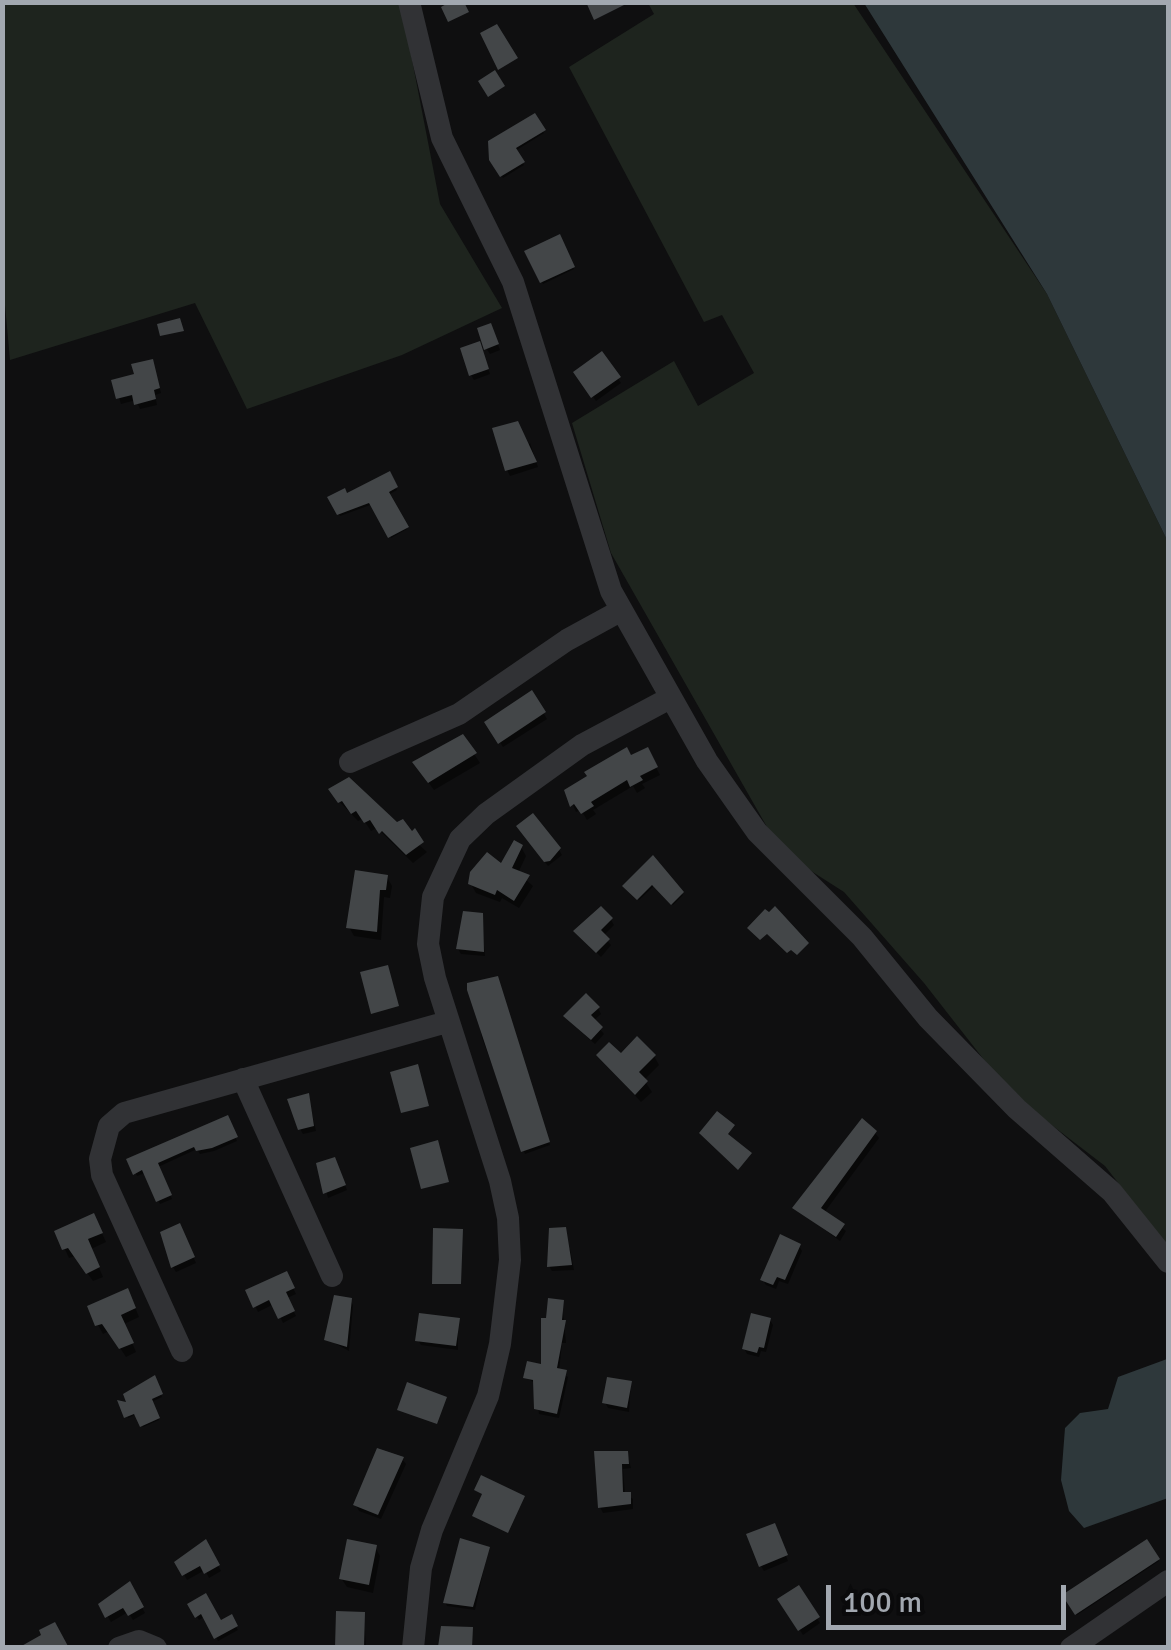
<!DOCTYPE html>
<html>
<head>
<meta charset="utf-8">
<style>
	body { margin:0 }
	#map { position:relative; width:1171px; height:1650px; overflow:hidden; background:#0f0f10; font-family:Signika,sans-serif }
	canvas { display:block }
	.frame { position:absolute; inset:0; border:5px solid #a2a8b0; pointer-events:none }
	.scale { position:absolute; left:826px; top:1585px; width:240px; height:45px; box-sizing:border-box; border:5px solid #a2a8b0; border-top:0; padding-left:12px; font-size:30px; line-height:35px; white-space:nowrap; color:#a2a8b0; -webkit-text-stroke:8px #0a0a0b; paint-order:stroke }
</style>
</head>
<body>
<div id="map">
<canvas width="1171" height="1650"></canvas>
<div class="frame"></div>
<div class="scale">100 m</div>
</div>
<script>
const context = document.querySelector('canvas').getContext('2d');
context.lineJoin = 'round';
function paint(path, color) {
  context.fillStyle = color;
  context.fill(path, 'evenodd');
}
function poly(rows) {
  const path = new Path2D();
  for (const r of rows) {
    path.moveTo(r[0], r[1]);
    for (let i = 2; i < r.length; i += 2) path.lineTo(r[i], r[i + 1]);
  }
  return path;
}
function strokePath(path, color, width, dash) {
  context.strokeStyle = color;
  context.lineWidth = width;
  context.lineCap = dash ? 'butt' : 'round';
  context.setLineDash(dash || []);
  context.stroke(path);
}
paint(poly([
	[2,3,401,3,440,204,502,308,402,355,247,409,195,303,10,360,2,272],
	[648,3,853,3,1047,294,1168,542,1168,1247,1105,1166,1010,1093,924,983,844,892,808,869,771,834,611,553,572,423,674,361,698,406,754,373,722,315,704,322,569,67,654,14]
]), '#1e241e');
paint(poly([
	[864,3,1168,3,1168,542,1047,294],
	[1167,1359,1168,1498,1084,1528,1069,1511,1061,1480,1065,1428,1080,1413,1108,1409,1118,1377]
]), '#2e383b');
paint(poly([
	[534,116,544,133,515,151,524,165,503,178,492,160],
	[559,238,574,269,543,284,528,252],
	[493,331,500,350,490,354,486,348],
	[482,350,490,374,474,380,471,375],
	[602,354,621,383,596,401,576,372],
	[154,367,161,393,155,395,157,405,140,409,136,400,121,404,114,382],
	[530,443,538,467,510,476,507,470],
	[389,474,397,490,388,495,407,529,391,538,373,504,340,516,330,498,347,496],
	[532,694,547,719,503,747,488,723],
	[463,737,480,763,434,790,420,771],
	[647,750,660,775,642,784,645,788,637,793,633,786,593,810,596,814,587,820,581,810,576,812,567,791],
	[336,798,397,825,427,852,413,863,377,828,371,831,363,819,358,821],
	[522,832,559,850,562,855,548,866],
	[521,847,526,856,518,873,533,886,519,908,502,898,500,902,476,893,471,884,502,867],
	[664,875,683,895,673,905,654,886,639,900,626,886],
	[387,877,392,886,390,898,384,897,381,940,354,936,349,927],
	[481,915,485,956,461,954,458,949],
	[611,920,614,925,603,936,611,945,601,957,580,936],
	[499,983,550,1145,525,1154,482,1038,472,985],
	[598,1008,601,1014,593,1021,604,1034,595,1044,569,1021],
	[599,1056,654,1056,659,1065,644,1080,652,1092,641,1102],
	[308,1096,316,1131,303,1134,300,1129],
	[227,1119,237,1141,214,1151,200,1154,197,1149,158,1167,172,1199,160,1204,145,1173,137,1176,129,1160],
	[875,1133,879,1138,824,1213,846,1231,840,1241,795,1208],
	[319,1165,337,1165,347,1190,328,1198],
	[98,1225,106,1242,91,1249,103,1277,93,1281,75,1256,69,1258,57,1232],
	[179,1226,196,1263,176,1272,173,1267],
	[799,1246,802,1251,788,1284,779,1281,776,1289,766,1285,763,1280],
	[570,1249,574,1270,552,1271,549,1266],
	[286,1274,296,1294,287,1298,296,1316,283,1323,274,1304,258,1312,248,1291],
	[132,1300,139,1317,124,1324,136,1352,126,1357,109,1331,103,1334,98,1325],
	[350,1300,353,1305,349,1351,327,1339],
	[562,1302,566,1343,562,1343,559,1371,568,1377,559,1418,539,1414,536,1384,526,1377,544,1367,548,1321],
	[458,1320,458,1350,421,1345,418,1340],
	[770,1320,773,1325,766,1352,761,1351,759,1357,747,1354,744,1348],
	[154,1379,162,1397,151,1402,159,1420,143,1427,137,1414,128,1418,121,1403,130,1405],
	[631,1383,629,1412,608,1408,605,1402],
	[627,1454,631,1468,623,1469,625,1494,633,1499,633,1509,603,1513,600,1507],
	[402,1459,406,1464,381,1519,359,1511,356,1505],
	[776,1531,788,1561,764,1571,761,1566],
	[205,1542,221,1571,209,1578,205,1570,187,1580,178,1563],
	[1146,1542,1159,1561,1077,1615,1065,1596],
	[375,1547,380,1556,373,1593,347,1587,341,1578],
	[488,1549,475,1610,447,1606,445,1602],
	[129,1584,145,1613,133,1620,128,1612,111,1622,101,1605],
	[798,1589,820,1623,803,1635,781,1600],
	[190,1605,221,1623,231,1618,238,1630,218,1641,205,1616,199,1620],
	[364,1614,366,1648,337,1648]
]), '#0007');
paint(poly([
	[450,2,464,2,469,12,448,22,441,7],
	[586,2,630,2,594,20],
	[497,24,518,58,498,70,480,33],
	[495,70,505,86,488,97,478,81],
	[535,113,546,130,516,148,525,162,500,177,489,160,488,141],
	[560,234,575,267,540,283,524,251],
	[180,318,184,331,160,336,157,324],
	[491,323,499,344,484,350,477,328],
	[480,341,489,369,469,376,460,348],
	[602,351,621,377,591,398,573,372],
	[153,359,160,388,154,390,156,399,134,405,132,395,116,399,111,380,134,374,131,364],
	[518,421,537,462,505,471,492,428],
	[390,471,398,487,389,492,409,527,388,538,369,503,337,515,327,497,345,488,347,493],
	[532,690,546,712,498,744,484,722],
	[463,734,477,753,428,783,412,762],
	[627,747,631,755,648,747,658,767,640,776,643,780,630,787,627,780,591,802,594,806,581,814,574,804,570,807,564,790,587,776,584,772],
	[349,777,397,822,403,819,412,831,415,828,424,842,406,855,382,831,379,834,370,820,364,823,356,811,351,814,342,801,338,803,328,789],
	[533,813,561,848,550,861,544,862,516,826],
	[514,840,523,845,512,868,530,875,514,901,497,890,495,895,468,884,470,872,487,852,501,863],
	[653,855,684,892,671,905,652,885,637,900,622,886],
	[355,870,388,875,386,890,380,890,377,932,346,928],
	[601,906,613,918,601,930,610,939,596,953,573,931],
	[775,906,809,943,797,955,791,950,787,953,767,934,760,940,747,928,765,909,769,912],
	[463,911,483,913,484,952,456,949],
	[388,965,399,1006,371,1014,360,972],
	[498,976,550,1142,521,1152,467,990,467,983],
	[586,993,600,1007,591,1015,603,1027,591,1040,563,1016],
	[637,1036,656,1055,639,1072,648,1081,635,1095,596,1055,609,1042,621,1053],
	[418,1064,429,1106,401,1113,390,1072],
	[309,1093,314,1126,298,1130,287,1099],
	[717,1111,735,1125,728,1134,752,1153,738,1170,699,1133],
	[228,1115,238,1137,212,1148,196,1151,194,1147,158,1163,172,1195,156,1202,142,1170,133,1175,126,1159],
	[862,1118,877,1131,821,1208,845,1224,836,1237,792,1208],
	[438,1140,449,1182,421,1189,410,1148],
	[335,1157,346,1185,323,1194,316,1163],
	[94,1213,103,1233,88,1239,100,1267,86,1274,68,1248,62,1250,54,1231],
	[180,1223,195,1257,171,1268,160,1232],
	[566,1227,572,1265,547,1267,549,1228],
	[433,1228,463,1229,461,1284,432,1284],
	[780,1234,801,1244,785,1280,777,1277,773,1285,760,1280],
	[287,1271,295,1288,286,1292,295,1311,278,1319,269,1300,253,1308,245,1290],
	[128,1288,136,1308,121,1315,134,1343,119,1349,102,1324,95,1326,87,1306],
	[334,1295,352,1298,347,1347,324,1340],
	[548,1298,564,1300,562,1320,566,1320,557,1368,567,1370,557,1414,534,1409,533,1380,523,1378,527,1361,541,1364,541,1318,546,1318],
	[419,1313,460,1318,456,1346,415,1341],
	[751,1313,771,1318,764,1348,759,1347,757,1353,742,1349],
	[155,1375,163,1394,152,1399,160,1418,140,1427,134,1414,124,1418,117,1400,126,1402,123,1394],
	[607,1377,632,1381,627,1408,602,1403],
	[407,1382,447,1397,437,1424,397,1410],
	[377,1448,404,1457,378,1515,353,1505],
	[594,1451,628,1451,629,1464,622,1464,623,1492,631,1492,631,1504,598,1508],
	[481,1475,525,1496,508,1533,472,1516,482,1494,474,1490],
	[775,1523,788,1555,759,1567,746,1534],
	[460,1538,490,1547,473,1607,443,1603],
	[206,1539,220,1565,204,1574,200,1566,182,1576,174,1562],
	[347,1539,377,1545,369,1585,339,1579],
	[1147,1539,1160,1559,1075,1615,1062,1595],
	[130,1581,144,1607,128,1616,123,1608,105,1618,98,1604],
	[799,1585,820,1617,798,1631,777,1599],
	[206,1593,221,1620,232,1614,238,1626,214,1639,201,1614,195,1618,187,1604],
	[336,1611,365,1612,364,1648,335,1648],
	[55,1622,69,1648,18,1648,41,1635,39,1630],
	[441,1626,473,1627,472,1648,438,1647]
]), '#434648');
strokePath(poly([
	[409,2,442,138,513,282,611,591,707,761,757,832,862,937,928,1018,1017,1109,1112,1192,1168,1262],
	[350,762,459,714,567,640,620,611],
	[243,1079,332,1276],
	[182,1351,102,1175,100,1159,109,1126,124,1113,447,1022],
	[119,1648,139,1641,156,1648],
	[413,1648,421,1568,432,1530,488,1396,500,1344,510,1260,508,1218,500,1181,435,978,428,944,433,897,460,839,486,814,582,745,670,698],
	[1071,1648,1168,1581]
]), '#313235', 22);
</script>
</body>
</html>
